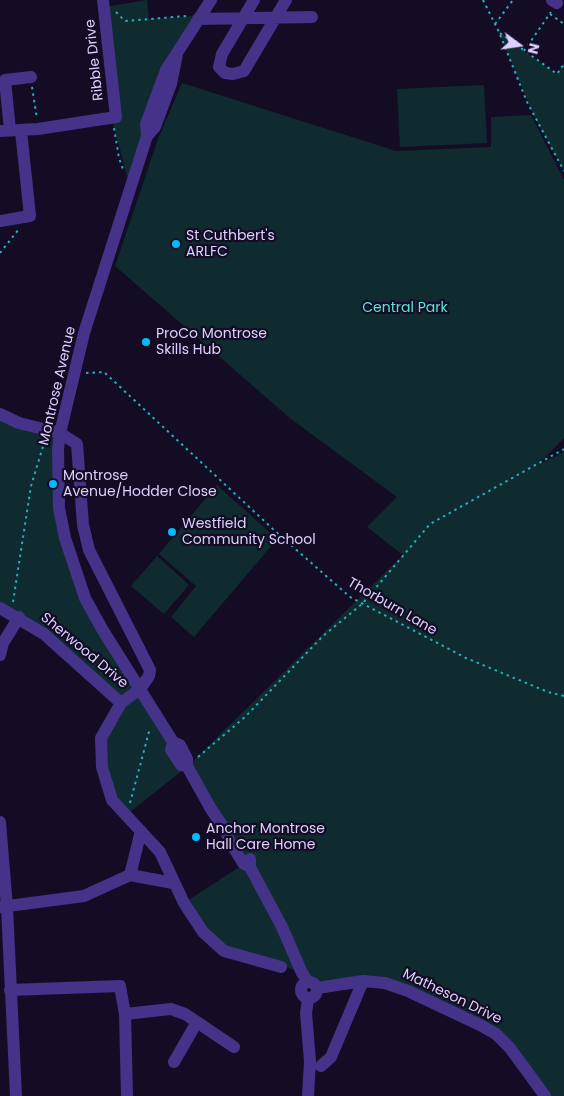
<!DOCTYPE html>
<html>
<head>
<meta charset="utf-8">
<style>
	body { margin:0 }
	#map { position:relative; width:564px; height:1096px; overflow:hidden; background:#140c25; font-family:Poppins,sans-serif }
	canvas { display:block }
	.north { position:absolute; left:494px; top:20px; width:50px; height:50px; -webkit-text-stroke:4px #140c25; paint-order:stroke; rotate:104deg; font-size:14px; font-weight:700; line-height:20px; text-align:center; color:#ddd0ff }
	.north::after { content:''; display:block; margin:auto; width:18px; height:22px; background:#ddd0ff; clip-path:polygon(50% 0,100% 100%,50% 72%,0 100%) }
</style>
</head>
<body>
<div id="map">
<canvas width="564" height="1096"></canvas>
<div class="north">N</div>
</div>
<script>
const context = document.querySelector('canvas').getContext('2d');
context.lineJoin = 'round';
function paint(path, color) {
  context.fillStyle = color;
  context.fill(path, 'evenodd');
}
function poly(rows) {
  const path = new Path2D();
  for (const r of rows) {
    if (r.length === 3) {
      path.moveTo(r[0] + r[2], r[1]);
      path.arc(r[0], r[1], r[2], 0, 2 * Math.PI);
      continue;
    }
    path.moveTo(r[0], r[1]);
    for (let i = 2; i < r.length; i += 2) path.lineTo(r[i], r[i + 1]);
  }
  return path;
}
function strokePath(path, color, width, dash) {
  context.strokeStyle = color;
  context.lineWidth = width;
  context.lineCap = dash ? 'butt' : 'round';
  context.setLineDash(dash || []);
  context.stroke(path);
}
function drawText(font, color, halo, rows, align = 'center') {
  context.font = font + ' Poppins,sans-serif';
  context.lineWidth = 4.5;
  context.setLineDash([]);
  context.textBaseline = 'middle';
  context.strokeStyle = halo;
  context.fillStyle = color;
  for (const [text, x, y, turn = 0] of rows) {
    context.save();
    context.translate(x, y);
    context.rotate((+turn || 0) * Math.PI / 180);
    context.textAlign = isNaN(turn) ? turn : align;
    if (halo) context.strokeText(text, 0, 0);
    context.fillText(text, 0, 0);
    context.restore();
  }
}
paint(poly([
	[147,0,149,19,195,16,177,54,130,188,113,122,104,7],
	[499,32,556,74,564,64,564,171,534,116],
	[182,83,396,151,491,147,491,117,531,115,564,180,564,438,538,465,564,452,564,1096,543,1096,496,1034,376,982,323,982,273,961,224,951,184,903,247,862,188,766,126,815,105,778,105,728,121,703,74,659,0,610,0,410,60,433,59,508,85,598,188,766,403,555,367,527,397,497,291,419,115,266,158,139],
	[484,85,487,143,400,147,397,89],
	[217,485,277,539,194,637,171,617,196,586,159,554],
	[157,556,189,585,164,614,131,586]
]), '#0f2b2f');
strokePath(poly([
	[483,0,499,32,527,102,564,171],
	[116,12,125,21,187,16],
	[550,14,564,24],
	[495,24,513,0],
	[500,33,557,74,564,64],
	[524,51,551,12],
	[32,87,37,119],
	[114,128,119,158,124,172],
	[0,253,19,229],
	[86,373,104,372,275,531,350,597,466,658,548,692,564,696],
	[13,602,31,486,45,440],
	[198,757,245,717,323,636,362,604,430,524,564,449],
	[130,803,150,728]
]), '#24afbf', 2, [2.5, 4]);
strokePath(poly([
	[254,0,222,54,219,67,225,73,233,74,244,71,286,0],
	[552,0,557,3],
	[198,19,312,17],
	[177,54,171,84,155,127,147,136,84,333,60,433,58,449,59,508,65,538,85,598,102,629,173,742,180,745,187,759,187,766,211,809,226,831,229,840,243,863,250,867],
	[10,130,5,80,31,77],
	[0,131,38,129,116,117,103,0],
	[147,136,146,124,166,70,211,0],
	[0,221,30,216,21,131],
	[0,414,19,423,60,433,77,444,83,525,89,550,150,670,149,676,140,689,121,703,101,738,102,767,112,800,160,852,184,903,203,932,224,951,281,967],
	[0,608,44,634,121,703],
	[0,655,3,643,19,617],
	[173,742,171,750,181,765,187,766],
	[0,822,7,907,16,1096],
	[250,859,250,867,282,927,302,973,308,982],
	[130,875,173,883],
	[0,907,84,896,130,875,141,831],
	[309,990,8],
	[317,988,363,981,385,983,408,991,480,1025,496,1034,510,1048,545,1096],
	[10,990,120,986,125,1014,127,1096],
	[308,999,306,1013,310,1061,308,1096],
	[125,1014,171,1009,185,1014,234,1047],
	[174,1062,197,1022],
	[321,1066,331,1057,363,981]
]), '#438', 12);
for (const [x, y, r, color] of [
	[176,244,5,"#00bafb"],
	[146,342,5,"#00bafb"],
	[53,484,5,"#00bafb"],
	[172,532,5,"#00bafb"],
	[196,837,5,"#00bafb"]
]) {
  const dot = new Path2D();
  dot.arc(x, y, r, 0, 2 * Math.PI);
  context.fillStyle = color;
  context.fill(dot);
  strokePath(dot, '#140c25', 2);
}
drawText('14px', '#ddd0ff', '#140c25', [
	["Ribble Drive",95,60,-96],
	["Montrose Avenue",58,386,-77],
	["Thorburn Lane",392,607,30],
	["Sherwood Drive",84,651,40],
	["Matheson Drive",452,997,26]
]);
drawText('14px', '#ddd0ff', '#140c25', [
	["St Cuthbert's",186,236],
	["ARLFC",186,252],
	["ProCo Montrose",156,334],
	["Skills Hub",156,350],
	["Montrose",63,476],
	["Avenue/Hodder Close",63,492],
	["Westfield",182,524],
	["Community School",182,540],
	["Anchor Montrose",206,829],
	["Hall Care Home",206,845]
], 'left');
drawText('14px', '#52e9db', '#140c25', [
	["Central Park",405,308]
]);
</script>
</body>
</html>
